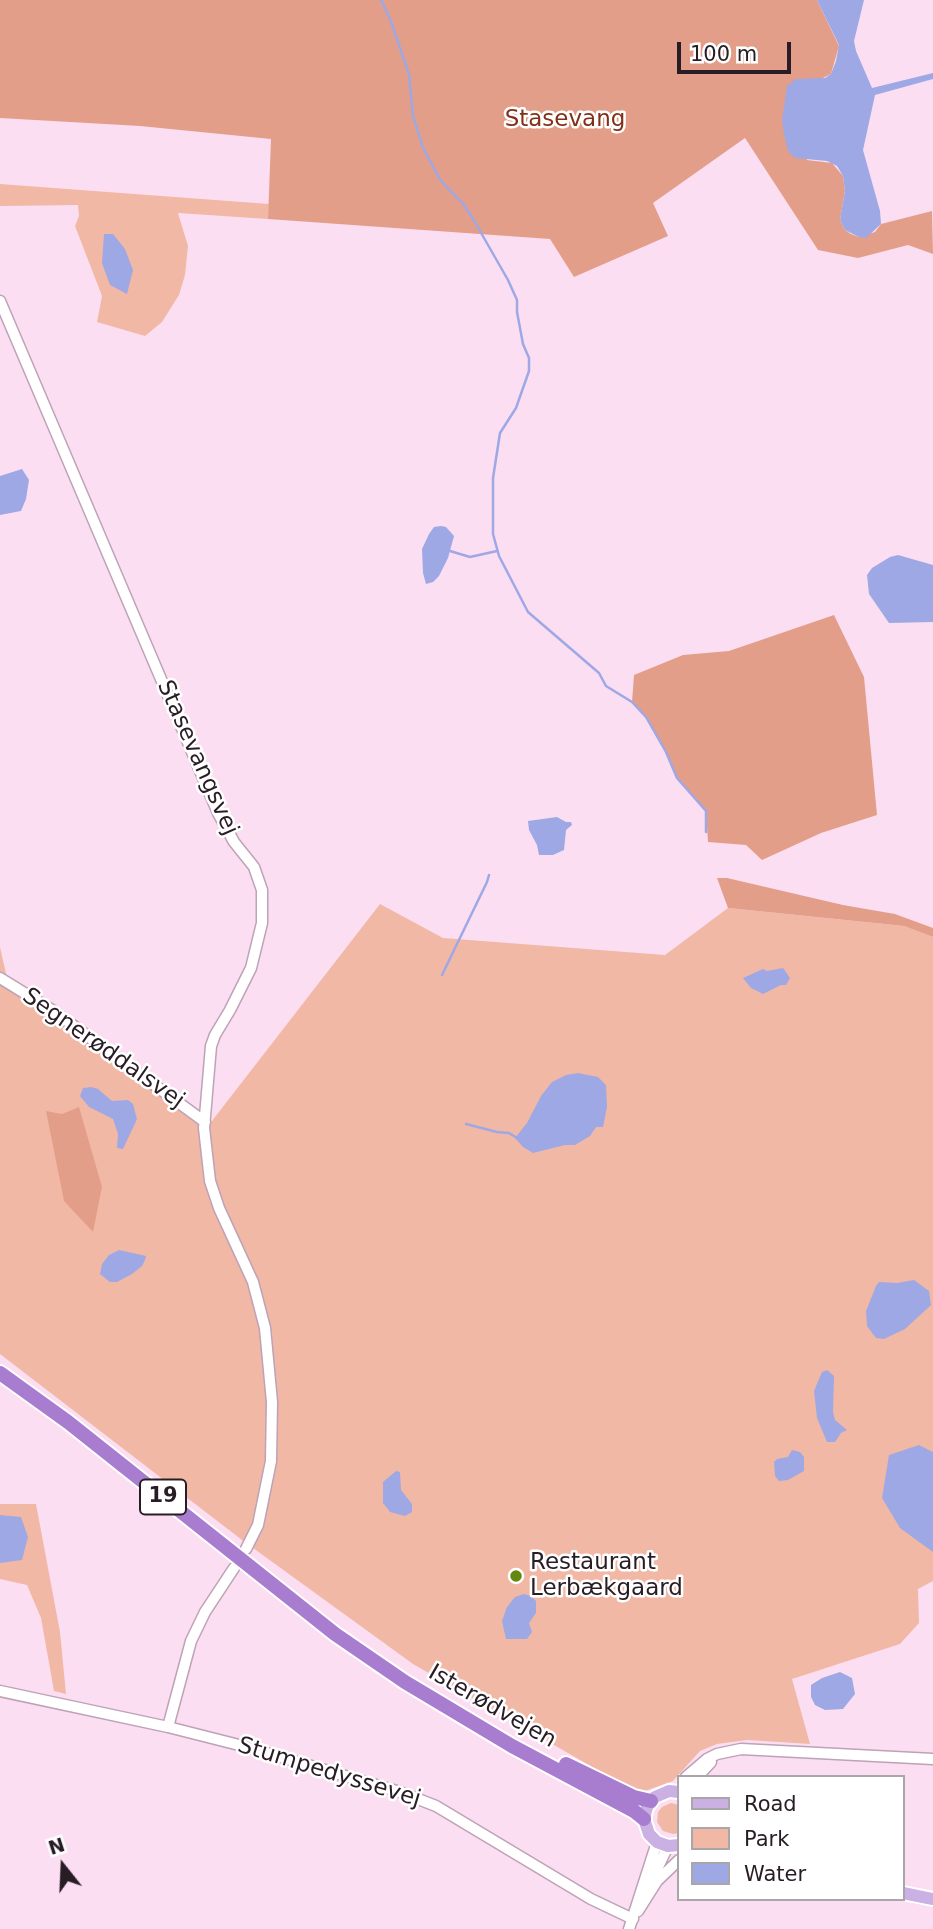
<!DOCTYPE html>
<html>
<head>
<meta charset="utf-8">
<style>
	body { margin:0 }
	#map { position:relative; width:933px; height:1929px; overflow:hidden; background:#fcdef2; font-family:"DejaVu Sans",sans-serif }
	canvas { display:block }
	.legend { position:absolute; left:677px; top:1775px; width:228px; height:126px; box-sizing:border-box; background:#fff; border:2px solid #a9a5a8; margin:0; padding:9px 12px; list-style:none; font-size:21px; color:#281d25 }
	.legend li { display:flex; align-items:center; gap:14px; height:35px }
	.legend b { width:35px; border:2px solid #a9a5a8 }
	.north { position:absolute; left:28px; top:1831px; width:70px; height:70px; -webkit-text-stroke:5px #fff; paint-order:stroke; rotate:342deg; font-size:19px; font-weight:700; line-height:28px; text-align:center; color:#281d25 }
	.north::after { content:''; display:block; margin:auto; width:24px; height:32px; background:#281d25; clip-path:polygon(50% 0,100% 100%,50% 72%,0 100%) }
	.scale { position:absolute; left:677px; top:42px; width:114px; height:32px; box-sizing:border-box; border:4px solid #281d25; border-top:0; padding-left:9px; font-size:21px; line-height:24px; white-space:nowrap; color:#281d25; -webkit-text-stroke:5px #fff; paint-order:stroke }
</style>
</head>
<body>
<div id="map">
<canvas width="933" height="1929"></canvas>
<ul class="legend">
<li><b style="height:9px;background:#cbb1e3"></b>Road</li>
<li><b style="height:19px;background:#f2b8a6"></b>Park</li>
<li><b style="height:19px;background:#9ea8e4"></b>Water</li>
</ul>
<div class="north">N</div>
<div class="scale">100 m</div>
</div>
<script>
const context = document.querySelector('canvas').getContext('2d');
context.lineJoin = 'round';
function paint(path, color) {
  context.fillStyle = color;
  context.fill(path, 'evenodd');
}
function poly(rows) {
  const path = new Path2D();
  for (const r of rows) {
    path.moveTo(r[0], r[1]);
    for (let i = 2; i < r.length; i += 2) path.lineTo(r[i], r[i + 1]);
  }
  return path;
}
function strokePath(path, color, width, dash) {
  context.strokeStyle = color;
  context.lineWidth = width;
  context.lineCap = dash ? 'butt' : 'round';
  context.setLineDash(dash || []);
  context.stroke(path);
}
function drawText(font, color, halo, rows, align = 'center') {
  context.font = font + ' "DejaVu Sans",sans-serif';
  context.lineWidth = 5;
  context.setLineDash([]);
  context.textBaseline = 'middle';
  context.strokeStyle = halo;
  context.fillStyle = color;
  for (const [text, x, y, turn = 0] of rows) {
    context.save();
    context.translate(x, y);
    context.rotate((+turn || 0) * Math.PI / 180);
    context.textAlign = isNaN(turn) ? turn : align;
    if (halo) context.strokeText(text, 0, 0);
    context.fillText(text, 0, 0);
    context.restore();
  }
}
paint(poly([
	[0,184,269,204,268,219,178,213,188,246,185,275,179,295,162,322,145,336,97,322,102,296,75,226,79,216,78,205,0,206],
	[380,904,443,938,665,955,728,908,904,926,933,937,933,1581,918,1589,919,1623,900,1644,792,1679,810,1744,747,1740,717,1744,700,1751,673,1781,642,1792,601,1772,413,1664,242,1540,0,1354,0,947,7,978,208,1126],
	[0,1504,36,1504,60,1632,66,1694,54,1691,41,1618,27,1585,0,1579],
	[671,1803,679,1805,679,1833,673,1834,663,1831,657,1822,658,1812,662,1807]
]), '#f2b8a6');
paint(poly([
	[0,0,817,0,839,46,831,74,819,80,796,79,807,160,832,163,843,176,845,191,840,220,845,230,851,234,859,237,875,232,881,224,932,211,933,254,908,245,858,258,818,250,745,138,653,203,668,236,574,277,550,239,268,219,271,139,140,126,0,118],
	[834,615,864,677,877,815,821,833,762,860,746,845,708,842,706,811,677,778,666,752,646,717,632,702,634,675,683,655,729,651],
	[717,878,727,878,843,905,895,914,933,928,933,937,904,926,728,908],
	[79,1107,102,1187,93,1232,64,1201,46,1111,62,1114]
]), '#e39e8a');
paint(poly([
	[817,0,864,0,854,41,856,51,872,88,933,73,933,79,875,95,863,150,880,211,881,224,866,238,859,237,845,230,840,220,845,191,843,176,837,166,827,161,795,158,788,151,784,134,782,120,787,86,796,79,825,78,831,74,836,61,839,45],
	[104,234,113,234,125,249,133,270,127,294,110,285,102,263],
	[22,469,29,480,26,499,21,511,0,515,0,476],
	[441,526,446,527,454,536,448,558,439,576,433,582,426,584,423,573,422,549,429,534,434,527],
	[898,555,933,565,933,622,889,623,869,594,867,575,872,568,890,557],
	[557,817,566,822,571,822,572,825,566,830,564,850,553,855,539,855,537,845,529,830,528,821],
	[783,968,790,978,786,985,781,985,763,994,751,988,743,978,763,969,767,971],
	[578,1073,598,1077,606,1085,607,1107,603,1127,596,1127,590,1136,575,1145,565,1145,533,1153,523,1147,515,1138,527,1123,541,1096,552,1082,566,1075],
	[91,1087,98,1089,112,1101,128,1100,133,1104,137,1119,123,1149,117,1148,118,1134,113,1119,89,1107,80,1096,83,1088],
	[119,1250,146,1256,145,1260,142,1266,132,1274,117,1282,110,1282,100,1274,102,1264,109,1255],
	[914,1280,929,1291,931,1305,905,1329,884,1339,876,1338,867,1326,866,1311,876,1286,879,1282,897,1283],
	[827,1370,834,1376,833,1412,835,1420,847,1430,841,1433,835,1442,827,1442,817,1418,814,1391,822,1372],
	[919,1445,933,1452,933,1552,900,1528,882,1498,889,1455],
	[792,1450,800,1452,804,1457,804,1471,788,1480,779,1481,775,1476,774,1462,777,1459,788,1457],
	[396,1471,400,1472,401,1490,412,1504,412,1512,405,1516,390,1512,383,1503,383,1482],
	[0,1515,21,1517,28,1537,22,1560,0,1563],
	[524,1594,531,1596,536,1601,536,1613,529,1623,532,1632,527,1639,506,1639,502,1621,507,1607,515,1597],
	[840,1672,852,1678,855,1694,843,1709,825,1710,815,1705,811,1697,811,1685,822,1678]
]), '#9ea8e4');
strokePath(poly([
	[381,0,390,19,409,74,413,116,423,148,441,181,464,205,472,217,508,280,517,300,517,312,523,344,529,358,529,371,516,408,500,433,493,478,493,534,499,556,528,612,599,673,606,686,632,702,646,717,666,752,677,778,706,811,706,832],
	[450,551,470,557,497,551],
	[442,975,487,882,489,875],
	[466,1124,497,1132,509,1133,517,1138]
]), '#9ea8e4', 2.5);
const minor = poly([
	[0,301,218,813,234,842,254,867,262,890,262,923,251,968,230,1010,215,1035,211,1046,204,1128,210,1181,219,1208,253,1282,265,1328,272,1402,271,1461,258,1525,246,1549],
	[0,978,52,1010,205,1122],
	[0,1691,168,1727,243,1746,400,1792,436,1806,591,1899,633,1919],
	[168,1727,191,1641,205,1612,234,1568],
	[686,1777,707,1759,717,1754,741,1749,933,1759],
	[697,1777,711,1762],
	[647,1890,668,1846],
	[638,1911,657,1881,679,1860],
	[629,1929,657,1842]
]);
const major = poly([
	[679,1792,669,1791,655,1797,647,1807,644,1819,649,1834,657,1842,668,1846,679,1845],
	[903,1893,933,1899]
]);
const highway = poly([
	[0,1373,68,1422,335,1634,405,1682,512,1746,634,1811,644,1819],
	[566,1764,634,1797,651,1801]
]);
strokePath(minor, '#bea2b6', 13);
strokePath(major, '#fff', 16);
strokePath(highway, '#fff', 18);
strokePath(minor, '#fff', 10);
strokePath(major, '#cbb1e3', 12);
strokePath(highway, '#a87dd0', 14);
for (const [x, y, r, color] of [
	[516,1576,7,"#628810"]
]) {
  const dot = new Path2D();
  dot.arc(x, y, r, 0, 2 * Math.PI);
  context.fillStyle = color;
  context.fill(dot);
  strokePath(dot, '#fff', 2.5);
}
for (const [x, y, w] of [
	[163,1497,46]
]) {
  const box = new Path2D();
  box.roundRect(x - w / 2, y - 17.5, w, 35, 5);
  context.fillStyle = '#fff';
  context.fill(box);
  strokePath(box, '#281d25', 2);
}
drawText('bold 21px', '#281d25', null, [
	["19",163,1497]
]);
drawText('23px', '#813118', '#fff', [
	["Stasevang",565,120]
]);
drawText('23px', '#281d25', '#fff', [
	["Stasevangsvej",197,758,66],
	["Segnerøddalsvej",103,1049,35],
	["Isterødvejen",492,1707,30],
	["Stumpedyssevej",329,1773,17]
]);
drawText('23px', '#281d25', '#fff', [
	["Restaurant",530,1563],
	["Lerbækgaard",530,1589]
], 'left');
</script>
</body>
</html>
